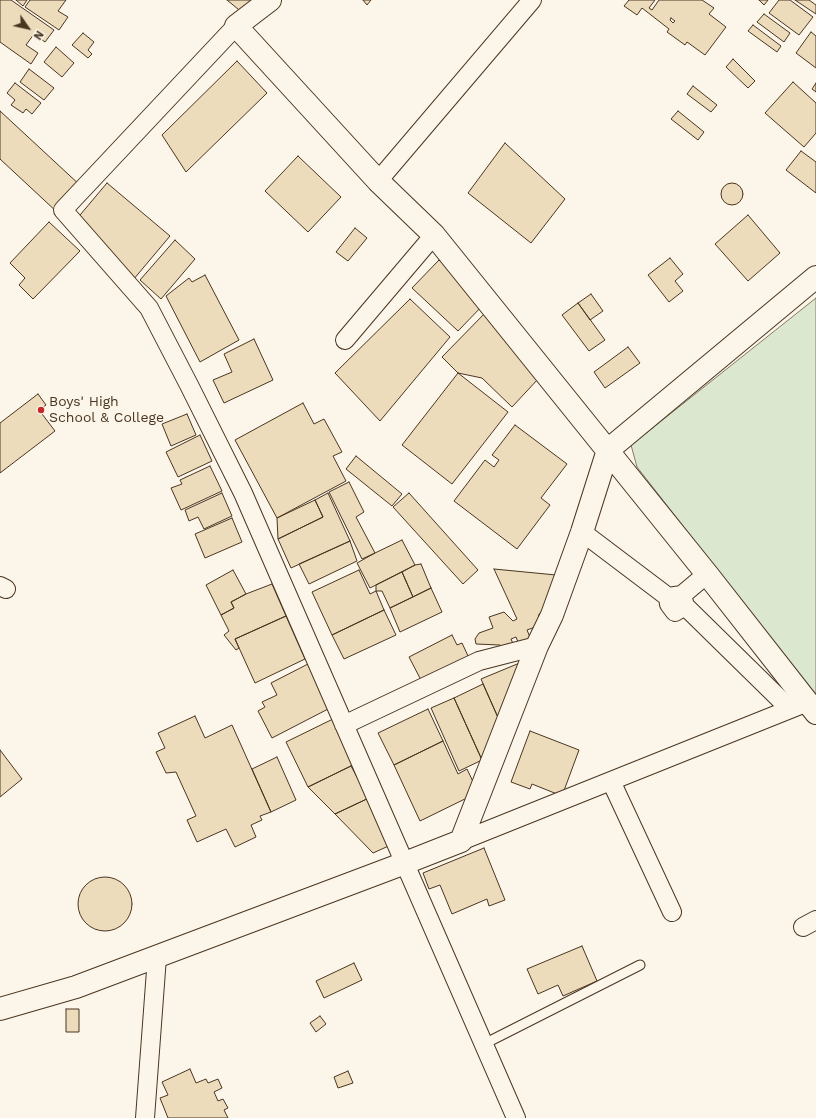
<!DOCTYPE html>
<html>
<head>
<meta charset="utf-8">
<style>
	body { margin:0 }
	#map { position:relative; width:816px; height:1118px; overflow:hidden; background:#fbf6e9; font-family:"Work Sans",sans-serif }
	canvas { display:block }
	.north { position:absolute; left:8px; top:8px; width:40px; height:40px; -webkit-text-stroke:3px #fbf6e9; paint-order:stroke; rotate:124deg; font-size:11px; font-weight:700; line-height:16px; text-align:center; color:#4a3520 }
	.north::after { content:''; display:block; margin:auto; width:14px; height:18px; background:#4a3520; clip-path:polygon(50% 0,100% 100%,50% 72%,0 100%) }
</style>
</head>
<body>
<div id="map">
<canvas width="816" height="1118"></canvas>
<div class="north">N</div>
</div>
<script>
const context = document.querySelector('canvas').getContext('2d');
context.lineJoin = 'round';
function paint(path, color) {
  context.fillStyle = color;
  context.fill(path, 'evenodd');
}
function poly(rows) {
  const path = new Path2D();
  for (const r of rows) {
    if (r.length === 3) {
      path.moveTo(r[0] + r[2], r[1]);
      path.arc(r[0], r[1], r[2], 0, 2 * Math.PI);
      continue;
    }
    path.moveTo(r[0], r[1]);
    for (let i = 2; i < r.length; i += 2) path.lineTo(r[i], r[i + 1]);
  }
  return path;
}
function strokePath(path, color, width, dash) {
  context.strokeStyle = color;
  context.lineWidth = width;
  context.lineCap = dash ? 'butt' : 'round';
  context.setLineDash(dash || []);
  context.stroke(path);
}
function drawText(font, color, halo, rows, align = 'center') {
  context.font = font + ' "Work Sans",sans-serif';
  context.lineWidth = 3;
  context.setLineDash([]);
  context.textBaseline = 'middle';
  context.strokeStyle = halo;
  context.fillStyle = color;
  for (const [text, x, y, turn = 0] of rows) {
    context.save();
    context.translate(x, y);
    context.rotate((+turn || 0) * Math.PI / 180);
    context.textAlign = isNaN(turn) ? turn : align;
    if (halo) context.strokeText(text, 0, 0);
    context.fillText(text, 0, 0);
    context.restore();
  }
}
const green = poly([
	[816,298,816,696,637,467,631,445,816,298]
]);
paint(green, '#dce7d0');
strokePath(green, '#887966', 1);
const building = poly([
	[0,0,11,0,54,30,45,42,34,34,26,45,38,53,31,64,0,42,0,0],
	[16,0,27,0,23,6,16,0],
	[30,0,66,0,58,11,68,17,59,30,25,7,30,0],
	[227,0,255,0,244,14,227,0],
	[363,0,371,0,367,5,363,0],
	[629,0,655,0,649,8,652,10,659,0,702,0,714,8,709,14,726,27,705,55,687,42,685,45,667,32,669,29,642,8,637,15,624,6,629,0],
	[671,18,675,21,673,23,670,20,671,18],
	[759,0,768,0,764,5,759,0],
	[779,0,790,0,813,17,799,35,769,13,779,0],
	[795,0,809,0,816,5,816,14,795,0],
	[764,14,790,33,784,42,757,22,764,14],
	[753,25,781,46,777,52,748,31,753,25],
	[811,32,816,36,816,68,796,53,811,32],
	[83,33,94,42,88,50,92,54,88,58,72,45,83,33],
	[56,47,74,63,62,77,44,62,56,47],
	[733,59,755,81,748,88,726,67,733,59],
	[237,61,267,93,186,172,162,135,237,61],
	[29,69,54,88,44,100,20,82,29,69],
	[793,82,816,103,816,133,804,147,765,113,793,82],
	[15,83,41,103,32,114,26,109,23,113,11,105,15,100,7,93,15,83],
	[816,83,816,92,812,89,816,83],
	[693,86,717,105,711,112,687,94,693,86],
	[0,111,82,187,58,213,0,159,0,111],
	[678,111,704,132,698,140,671,119,678,111],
	[505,143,565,199,531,243,468,193,505,143],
	[801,151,816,162,816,193,786,170,801,151],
	[298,156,341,197,308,232,265,191,298,156],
	[107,183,170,236,133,280,75,221,107,183],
	[732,194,11],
	[748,215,780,253,748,281,715,244,748,215],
	[49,222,80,251,33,299,19,285,25,278,10,263,49,222],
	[355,228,367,238,348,261,336,252,355,228],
	[175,240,195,259,161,299,140,280,175,240],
	[670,258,683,274,675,281,683,291,669,302,648,275,670,258],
	[439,260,485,303,458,331,412,288,439,260],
	[205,275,239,340,200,362,166,296,189,278,192,282,205,275],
	[591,294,603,311,590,320,578,303,591,294],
	[410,299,450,337,380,421,335,373,410,299],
	[578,303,605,340,589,351,562,315,578,303],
	[486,312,539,378,512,407,482,378,458,373,442,357,486,312],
	[254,339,273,380,224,403,213,380,232,372,224,354,254,339],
	[628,347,640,363,605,388,594,372,628,347],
	[458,373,508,412,452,484,402,445,458,373],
	[38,394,46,405,39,410,55,431,0,473,0,423,38,394],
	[303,403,314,424,324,419,342,452,333,456,346,481,277,518,235,440,303,403],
	[187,414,196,435,171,446,162,424,187,414],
	[515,425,567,464,541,498,550,505,517,549,454,501,485,460,494,467,499,460,492,455,515,425],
	[200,435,212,461,178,477,166,452,200,435],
	[356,456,402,494,392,506,346,469,356,456],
	[210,466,222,491,181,510,171,488,182,484,180,480,210,466],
	[349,482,364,512,356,517,375,553,362,559,329,492,349,482],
	[222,493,232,516,204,529,198,517,189,521,185,510,222,493],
	[328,493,350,541,291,568,278,539,323,517,315,500,328,493],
	[409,493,478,570,463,584,393,507,409,493],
	[315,500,323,517,278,539,277,518,315,500],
	[232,518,242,542,205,558,195,534,232,518],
	[402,540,415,565,370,588,357,563,375,553,402,540],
	[350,541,357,561,309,584,299,564,350,541],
	[421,564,431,588,413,597,402,572,415,565,421,564],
	[494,569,556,575,552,615,539,614,538,626,527,630,532,642,520,647,516,637,511,639,515,648,503,653,500,645,476,644,475,639,479,633,493,628,489,617,504,612,513,621,517,619,494,569],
	[233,570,246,594,231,602,234,608,221,615,206,585,233,570],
	[359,570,370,594,376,591,384,610,332,635,312,592,359,570],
	[402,572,413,597,390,608,382,591,376,591,376,585,402,572],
	[272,584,286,616,235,639,239,648,236,650,224,635,229,631,221,615,234,608,231,602,246,594,272,584],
	[431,588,442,612,400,632,390,608,431,588],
	[384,610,396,635,344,659,332,635,384,610],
	[286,616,305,659,255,683,235,639,286,616],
	[452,635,457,645,462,643,469,658,422,682,409,657,452,635],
	[522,662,500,722,481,679,522,662],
	[308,664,330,708,272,738,258,711,265,707,262,702,277,695,271,683,308,664],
	[483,684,500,722,482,760,454,698,483,684],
	[454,698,482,760,459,771,431,708,454,698],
	[428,709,443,741,394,765,378,733,428,709],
	[195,716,205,738,232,725,271,812,260,816,262,820,251,825,256,837,235,847,226,829,197,842,187,820,196,816,176,772,166,773,156,752,165,748,158,733,195,716],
	[333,719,355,764,308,787,286,742,333,719],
	[530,731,579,750,562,796,532,784,530,789,511,782,530,731],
	[443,741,458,774,467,769,476,788,469,791,471,796,420,821,394,765,443,741],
	[0,750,22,779,0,797,0,750],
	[277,757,296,800,271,812,252,769,277,757],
	[351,766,358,779,362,777,371,797,335,814,308,787,351,766],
	[371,797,393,844,373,853,335,814,371,797],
	[484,848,505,900,489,906,487,899,452,914,440,885,429,889,423,873,484,848],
	[105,904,27],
	[582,946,597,981,563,996,558,985,538,994,527,969,582,946],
	[354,963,362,980,324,998,316,981,354,963],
	[66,1009,79,1009,79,1032,66,1032,66,1009],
	[320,1016,326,1024,316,1032,310,1023,320,1016],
	[190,1069,196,1083,206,1079,208,1083,218,1079,222,1088,214,1092,218,1101,223,1099,228,1108,224,1110,228,1118,168,1118,160,1098,168,1095,162,1082,190,1069],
	[348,1071,353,1083,338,1088,334,1077,348,1071]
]);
paint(building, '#ecdcbc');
strokePath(building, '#4a3520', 1);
const service = poly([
	[484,1044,640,965]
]);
const minor = poly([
	[236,26,63,210,149,308,189,385,243,493,516,1118],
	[378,181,532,0],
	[345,340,434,235],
	[582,532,668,597,669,604,675,612,685,606,682,595,668,597],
	[0,586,6,589],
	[682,595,707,574],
	[685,606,790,709],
	[344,725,479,661,537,646],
	[611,781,672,912],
	[461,841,808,702],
	[803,927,816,920],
	[145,1118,157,957]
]);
const tertiary = poly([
	[270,0,236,26,378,181,434,235,707,574,816,713],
	[0,1009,76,987,405,863,461,841,537,646,552,615,582,532,608,450,816,277]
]);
strokePath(service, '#4a3520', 11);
strokePath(minor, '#4a3520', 20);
strokePath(tertiary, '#4a3520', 24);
strokePath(service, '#fbf6e9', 9);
strokePath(minor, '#fbf6e9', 18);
strokePath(tertiary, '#fbf6e9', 22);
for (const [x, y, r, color] of [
	[41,410,4,"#c62828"]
]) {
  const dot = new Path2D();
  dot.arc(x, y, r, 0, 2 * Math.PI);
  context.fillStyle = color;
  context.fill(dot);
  strokePath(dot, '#fbf6e9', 1.5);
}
drawText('14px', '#4a3520', '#fbf6e9', [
	["Boys' High",49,402],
	["School & College",49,418]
], 'left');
</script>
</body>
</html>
